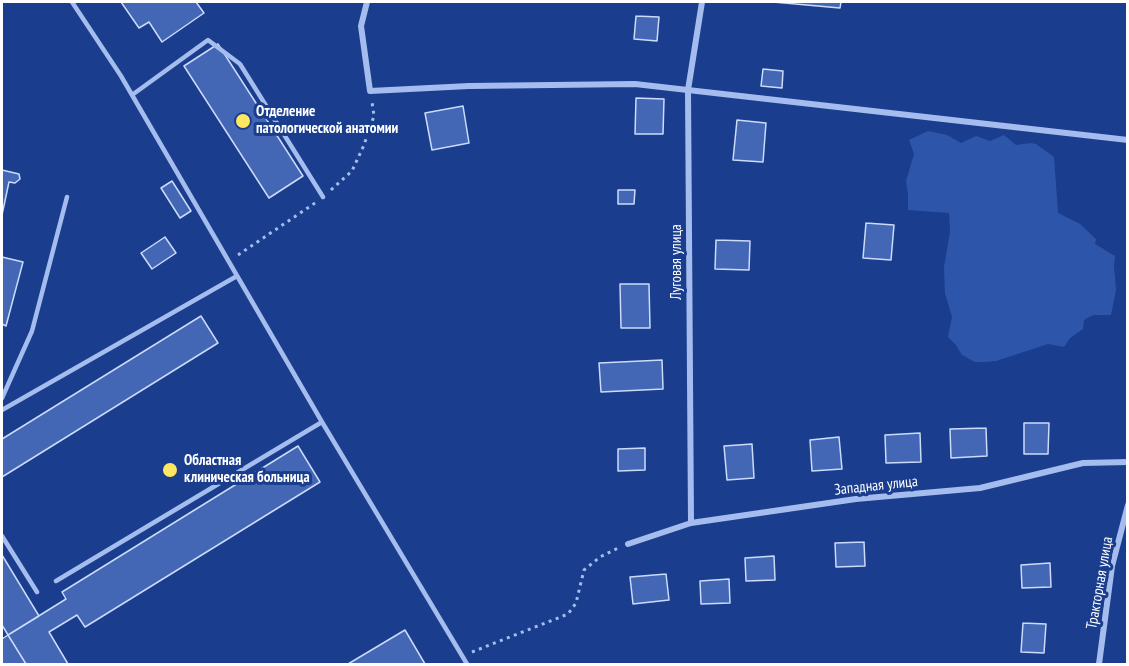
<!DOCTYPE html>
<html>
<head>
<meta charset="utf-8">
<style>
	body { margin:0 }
	#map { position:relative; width:1129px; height:666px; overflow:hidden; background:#1a3d8d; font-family:"PT Sans Narrow",sans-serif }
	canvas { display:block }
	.frame { position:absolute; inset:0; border:3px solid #fff; pointer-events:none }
</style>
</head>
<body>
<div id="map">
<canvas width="1129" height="666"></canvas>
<div class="frame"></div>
</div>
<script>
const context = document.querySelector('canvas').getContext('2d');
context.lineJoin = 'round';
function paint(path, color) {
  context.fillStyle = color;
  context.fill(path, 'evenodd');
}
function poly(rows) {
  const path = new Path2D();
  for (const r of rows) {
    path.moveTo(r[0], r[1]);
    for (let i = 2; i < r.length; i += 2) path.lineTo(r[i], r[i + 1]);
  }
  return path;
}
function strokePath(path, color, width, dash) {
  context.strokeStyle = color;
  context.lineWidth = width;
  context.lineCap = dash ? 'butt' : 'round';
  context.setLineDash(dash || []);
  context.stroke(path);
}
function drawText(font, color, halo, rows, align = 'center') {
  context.font = font + ' "PT Sans Narrow",sans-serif';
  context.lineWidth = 6;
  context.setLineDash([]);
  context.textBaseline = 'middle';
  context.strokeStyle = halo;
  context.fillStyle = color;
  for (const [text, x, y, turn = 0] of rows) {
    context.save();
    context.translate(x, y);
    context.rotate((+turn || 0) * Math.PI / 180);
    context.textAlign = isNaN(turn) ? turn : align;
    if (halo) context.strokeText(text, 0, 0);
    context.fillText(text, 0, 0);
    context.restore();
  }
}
paint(poly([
	[928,131,947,135,961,143,976,136,990,141,1004,135,1016,145,1031,143,1036,144,1054,157,1058,213,1080,224,1096,239,1095,244,1115,256,1114,266,1116,290,1111,315,1094,315,1089,317,1084,320,1083,329,1070,338,1064,347,1048,344,996,361,985,362,975,362,962,355,956,345,948,337,952,317,945,293,944,267,950,232,949,213,908,210,908,195,906,181,914,154,909,140]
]), '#2d56ab');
const building = poly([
	[121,2,196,2,204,13,162,42,149,22,139,28,121,2],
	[773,2,841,2,840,8,773,2],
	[636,16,659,17,657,41,634,39,636,16],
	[218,44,303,176,269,198,184,66,218,44],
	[763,69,783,71,782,88,761,86,763,69],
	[636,98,664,99,663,134,635,134,636,98],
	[463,106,469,143,432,150,425,113,463,106],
	[737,120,766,123,763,162,733,160,737,120],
	[2,170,19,174,20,179,15,183,9,182,2,215,2,170],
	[172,181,191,211,180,218,161,188,172,181],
	[618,190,635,190,634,204,618,204,618,190],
	[866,223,894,225,891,260,863,258,866,223],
	[165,237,176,253,152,269,141,253,165,237],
	[716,240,750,241,749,270,715,269,716,240],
	[2,257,23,262,6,326,2,324,2,257],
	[620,284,649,284,650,328,621,328,620,284],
	[201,316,218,343,2,477,2,439,201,316],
	[662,360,663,389,601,392,599,363,662,360],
	[1024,423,1049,423,1048,454,1024,454,1024,423],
	[986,428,987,456,951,458,950,429,986,428],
	[920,433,921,462,886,463,885,435,920,433],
	[839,437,842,469,812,471,810,440,839,437],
	[752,444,754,478,727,480,724,446,752,444],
	[298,446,320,482,85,627,77,615,49,632,68,664,26,664,8,635,66,599,62,592,298,446],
	[645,448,645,470,618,471,618,449,645,448],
	[864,542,865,566,836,567,835,543,864,542],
	[2,555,39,616,8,635,2,625,2,555],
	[774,556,775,580,746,581,745,558,774,556],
	[1050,563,1051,587,1022,588,1021,565,1050,563],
	[666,574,669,600,633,604,630,577,666,574],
	[729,579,730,603,701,604,700,581,729,579],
	[1023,623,1046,624,1044,653,1021,652,1023,623],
	[405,630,425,664,348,664,405,630],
	[8,635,26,664,2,664,2,639,8,635]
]);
paint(building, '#4367b5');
strokePath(building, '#cbdbfa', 1.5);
strokePath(poly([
	[331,190,352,171,364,145,374,116,372,102],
	[238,255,315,203],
	[472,652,568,614,576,603,584,570,600,557,618,548]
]), '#a5bdee', 3, [3, 4.5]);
strokePath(poly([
	[72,2,121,76,322,422,467,664],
	[132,95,208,40,240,64,323,197],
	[2,398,32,331,67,197],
	[2,410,237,276],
	[2,536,37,592],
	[56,581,322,422]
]), '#a5bdee', 4.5);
strokePath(poly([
	[367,2,361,26,370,91,469,86,635,84,1128,140],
	[691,523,688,90,702,2],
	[628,544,691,523,856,499,980,488,1083,463,1128,462],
	[1099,664,1112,566,1128,505]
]), '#a5bdee', 6);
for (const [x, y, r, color] of [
	[243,121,8,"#ffe662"],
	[170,470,8,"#ffe662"]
]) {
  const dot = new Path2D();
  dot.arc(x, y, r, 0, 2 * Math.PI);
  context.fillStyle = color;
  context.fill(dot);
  strokePath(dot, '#1a3d8d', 2);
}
drawText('bold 15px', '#fff', '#1a3d8d', [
	["Отделение",256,112],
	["патологической анатомии",256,129],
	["Областная",184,461],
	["клиническая больница",184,478]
], 'left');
drawText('15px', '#fff', '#1a3d8d', [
	["Луговая улица",677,262,-90],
	["Западная улица",876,486,-6],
	["Тракторная улица",1100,583,-80]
]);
</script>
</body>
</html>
